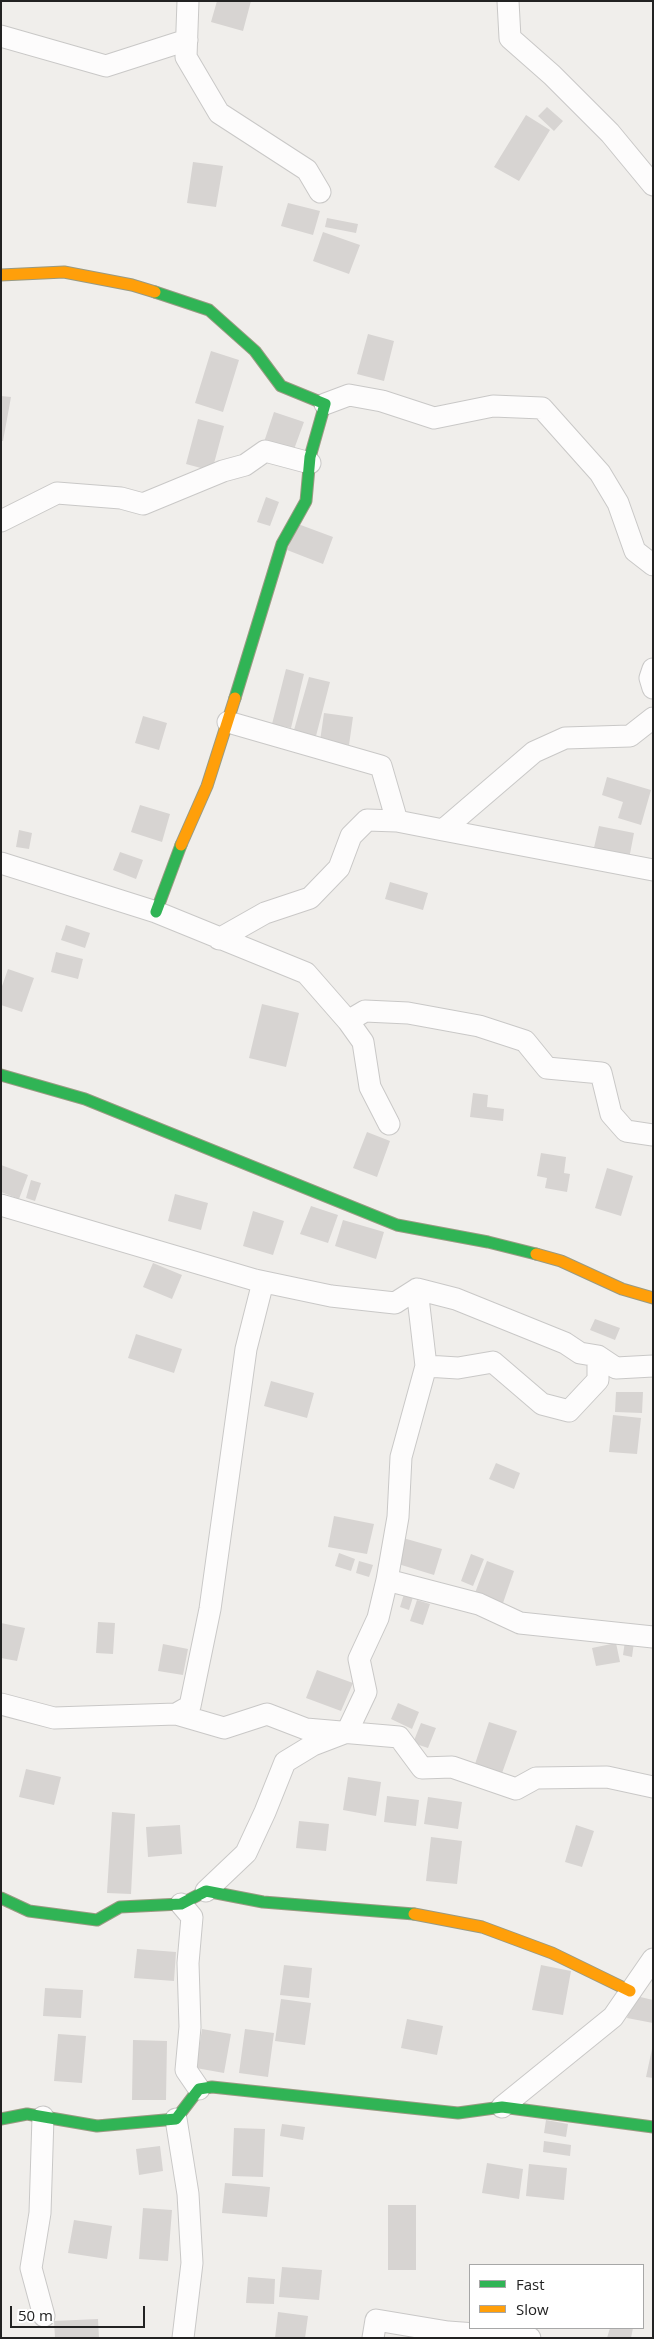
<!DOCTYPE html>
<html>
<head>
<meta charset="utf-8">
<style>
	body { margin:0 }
	#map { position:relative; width:654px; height:2339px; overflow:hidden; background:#f0eeeb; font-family:"Open Sans",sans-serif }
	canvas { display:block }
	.frame { position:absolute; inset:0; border:2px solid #222; pointer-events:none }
	.legend { position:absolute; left:469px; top:2264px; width:175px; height:65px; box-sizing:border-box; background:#fff; border:1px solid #a7a7a7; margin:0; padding:6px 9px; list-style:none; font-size:15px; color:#222 }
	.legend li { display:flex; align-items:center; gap:10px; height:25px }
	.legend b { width:25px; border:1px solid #a7a7a7 }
	.scale { position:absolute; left:10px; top:2306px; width:135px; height:22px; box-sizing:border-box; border:2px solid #222; border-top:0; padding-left:6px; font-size:15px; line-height:18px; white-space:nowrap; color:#222; -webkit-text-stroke:4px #fff; paint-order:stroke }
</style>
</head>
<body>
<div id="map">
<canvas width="654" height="2339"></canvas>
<div class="frame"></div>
<ul class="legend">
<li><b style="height:6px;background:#30b455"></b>Fast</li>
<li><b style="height:6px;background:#ff9f0a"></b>Slow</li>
</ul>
<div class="scale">50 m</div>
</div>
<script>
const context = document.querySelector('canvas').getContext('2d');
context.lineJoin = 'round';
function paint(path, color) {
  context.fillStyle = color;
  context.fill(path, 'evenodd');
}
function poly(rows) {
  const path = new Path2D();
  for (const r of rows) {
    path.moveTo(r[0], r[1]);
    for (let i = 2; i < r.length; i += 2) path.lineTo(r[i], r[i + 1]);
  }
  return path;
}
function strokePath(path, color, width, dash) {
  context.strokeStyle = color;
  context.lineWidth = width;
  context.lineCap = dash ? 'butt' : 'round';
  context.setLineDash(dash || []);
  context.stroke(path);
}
paint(poly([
	[217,1,251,1,243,31,211,22],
	[547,107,563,121,554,131,538,116],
	[526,115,550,130,519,181,494,167],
	[193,162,223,166,216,207,187,203],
	[288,203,320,211,313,235,281,226],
	[327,218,358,224,356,233,325,227],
	[323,232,360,245,349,274,313,261],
	[368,334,394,341,384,381,357,374],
	[211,351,239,360,223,412,195,403],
	[1,396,11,397,3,441,1,441],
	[274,412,304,422,293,452,264,442],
	[198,419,224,426,212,471,186,464],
	[266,497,279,502,270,526,257,522],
	[298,524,333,537,323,564,287,550],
	[286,669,304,674,291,728,272,724],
	[309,677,330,682,316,736,294,730],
	[324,713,353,717,349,745,320,741],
	[143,716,167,723,159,750,135,743],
	[607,777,651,790,641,825,618,818,623,802,602,795],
	[140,805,170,814,162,842,131,832],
	[599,826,634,833,629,859,593,852],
	[19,830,32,833,29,849,16,847],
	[120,852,143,860,136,879,113,870],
	[390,882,428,893,423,910,385,899],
	[66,925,90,933,85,948,61,940],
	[56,952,83,959,78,979,51,972],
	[8,969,34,978,22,1012,1,1005,1,989],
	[262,1004,299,1013,286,1067,249,1058],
	[473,1093,488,1095,487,1107,504,1109,503,1121,470,1117],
	[367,1132,390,1141,377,1177,353,1168],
	[541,1153,566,1157,564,1173,570,1174,567,1192,545,1188,547,1178,537,1176],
	[1,1165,28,1175,19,1199,1,1192],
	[607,1168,633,1176,621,1216,595,1208],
	[31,1180,41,1183,35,1201,26,1198],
	[175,1194,208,1203,201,1230,168,1221],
	[311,1206,338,1215,328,1243,300,1234],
	[253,1211,284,1221,273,1255,243,1246],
	[343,1220,384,1232,376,1259,335,1246],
	[153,1263,182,1275,172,1299,143,1287],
	[595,1319,620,1328,615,1340,590,1330],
	[136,1334,182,1349,174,1373,128,1358],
	[271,1381,314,1393,307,1418,264,1406],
	[616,1392,643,1392,642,1413,615,1412],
	[613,1415,641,1418,637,1454,609,1452],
	[496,1463,520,1473,514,1489,489,1479],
	[334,1516,374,1524,367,1554,328,1547],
	[403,1538,442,1549,434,1575,395,1563],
	[339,1553,355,1559,351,1571,335,1566],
	[471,1554,484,1559,473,1586,461,1581],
	[359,1561,373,1565,369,1577,356,1573],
	[487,1561,514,1571,503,1603,475,1593],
	[404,1594,413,1597,409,1610,400,1607],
	[417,1600,430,1604,423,1625,410,1621],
	[98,1622,115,1623,113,1654,96,1653],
	[1,1623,25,1628,17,1661,1,1658],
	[625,1641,634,1642,632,1657,623,1655],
	[616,1643,620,1662,596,1666,592,1648],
	[163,1644,188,1649,183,1675,158,1671],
	[317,1670,353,1683,341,1711,306,1698],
	[398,1703,419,1712,412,1729,391,1719],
	[489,1722,517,1731,501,1776,474,1767],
	[421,1723,436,1728,428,1748,413,1743],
	[26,1769,61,1777,54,1805,19,1797],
	[348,1777,381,1782,376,1816,343,1810],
	[387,1796,419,1800,416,1826,384,1822],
	[428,1797,462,1802,458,1829,424,1824],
	[112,1812,135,1814,131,1894,107,1893],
	[299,1821,329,1824,326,1851,296,1848],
	[180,1825,182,1854,148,1857,146,1827],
	[576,1825,594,1831,582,1867,565,1862],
	[431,1837,462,1841,457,1884,426,1881],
	[137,1949,176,1952,174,1981,134,1978],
	[284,1965,312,1968,309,1998,280,1995],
	[541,1965,571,1971,563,2015,532,2010],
	[45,1988,83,1990,81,2018,43,2016],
	[632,1995,653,2000,653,2023,627,2018],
	[281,1999,311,2003,305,2045,275,2041],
	[407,2019,443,2026,437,2055,401,2048],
	[202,2029,231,2034,224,2073,196,2068],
	[245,2029,274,2033,268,2077,239,2073],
	[58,2034,86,2036,82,2083,54,2081],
	[133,2040,167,2041,166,2100,132,2100],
	[652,2049,653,2049,653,2078,646,2077],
	[546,2120,568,2124,566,2137,544,2133],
	[282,2124,305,2127,303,2140,280,2136],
	[234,2128,265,2129,263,2177,232,2176],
	[544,2141,571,2145,570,2156,543,2152],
	[160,2146,163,2171,139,2175,136,2149],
	[487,2163,523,2169,519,2199,482,2193],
	[529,2164,567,2168,564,2200,526,2196],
	[225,2183,270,2187,267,2217,222,2213],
	[388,2205,416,2205,416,2270,388,2270],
	[143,2208,172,2210,168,2261,139,2259],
	[74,2220,112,2226,107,2259,68,2253],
	[282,2267,322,2270,319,2300,279,2297],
	[248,2277,275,2279,274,2304,246,2303],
	[278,2312,308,2316,305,2338,275,2338],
	[98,2319,99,2338,55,2338,54,2321],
	[610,2328,633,2328,631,2338,607,2338]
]), '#d7d4d2');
const street = poly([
	[188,1,186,57,219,113,307,170,320,192],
	[508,1,510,38,552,75,610,133,653,185],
	[1,36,106,66,187,40],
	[325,404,349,395,382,401,434,418,493,406,542,408,600,473,618,503,635,551,653,565],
	[1,521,57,493,121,498,143,504,223,471,245,465,265,451,310,463],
	[653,669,650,678,653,688],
	[228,722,381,766,397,821],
	[443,830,653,870],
	[1,863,156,912,306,973,348,1021,363,1042,370,1087,389,1124],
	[219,939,265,913,310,898,339,868,351,836,367,820,397,821,443,830,534,752,565,738,630,736,653,718],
	[348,1021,365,1011,408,1013,479,1026,525,1041,547,1068,601,1073,611,1114,626,1131,653,1135],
	[1,1205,255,1280,331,1296,395,1303,417,1289,456,1299,565,1343,580,1353,598,1356,616,1368,653,1366],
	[417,1289,426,1366,401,1457,398,1517,387,1580,479,1604,520,1623,653,1637],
	[426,1366,458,1368,493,1362,542,1404,569,1411,598,1380,598,1356],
	[1,1704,54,1718,176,1714,190,1706,210,1609,246,1349,263,1282],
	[176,1714,224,1728,267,1714,306,1729,399,1737,422,1768,452,1767,516,1789,536,1778,607,1777,653,1787],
	[206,1891,246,1853,265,1812,285,1762,313,1745,347,1732,366,1692,359,1659,378,1618,387,1580],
	[181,1904,192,1917,188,1963,190,2027,186,2070,199,2089],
	[502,2107,613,2017,653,1959],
	[43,2117,40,2213,31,2268,44,2316],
	[176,2119,188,2194,192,2263,183,2338],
	[373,2338,376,2320,448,2332,530,2338]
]);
const fast = poly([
	[155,292,209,310,255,351,281,386,325,404,310,457,306,501,282,544,235,698],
	[156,912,181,845],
	[1,1075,85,1099,397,1225,488,1242,536,1254],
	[1,1898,29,1911,97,1920,120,1907,181,1904,206,1891,263,1902,414,1914],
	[1,2119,27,2114,97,2126,176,2119,199,2089,212,2087,458,2113,502,2107,653,2127]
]);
const slow = poly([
	[1,275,64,272,132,285,155,292],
	[181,845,207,786,235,698],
	[536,1254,561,1261,622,1289,653,1298],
	[414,1914,482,1927,552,1953,630,1991]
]);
strokePath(street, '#c9c8c7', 23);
strokePath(fast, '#999a82', 13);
strokePath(slow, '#999a82', 13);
strokePath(street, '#fdfcfc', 21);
strokePath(fast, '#30b455', 11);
strokePath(slow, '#ff9f0a', 11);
</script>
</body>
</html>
